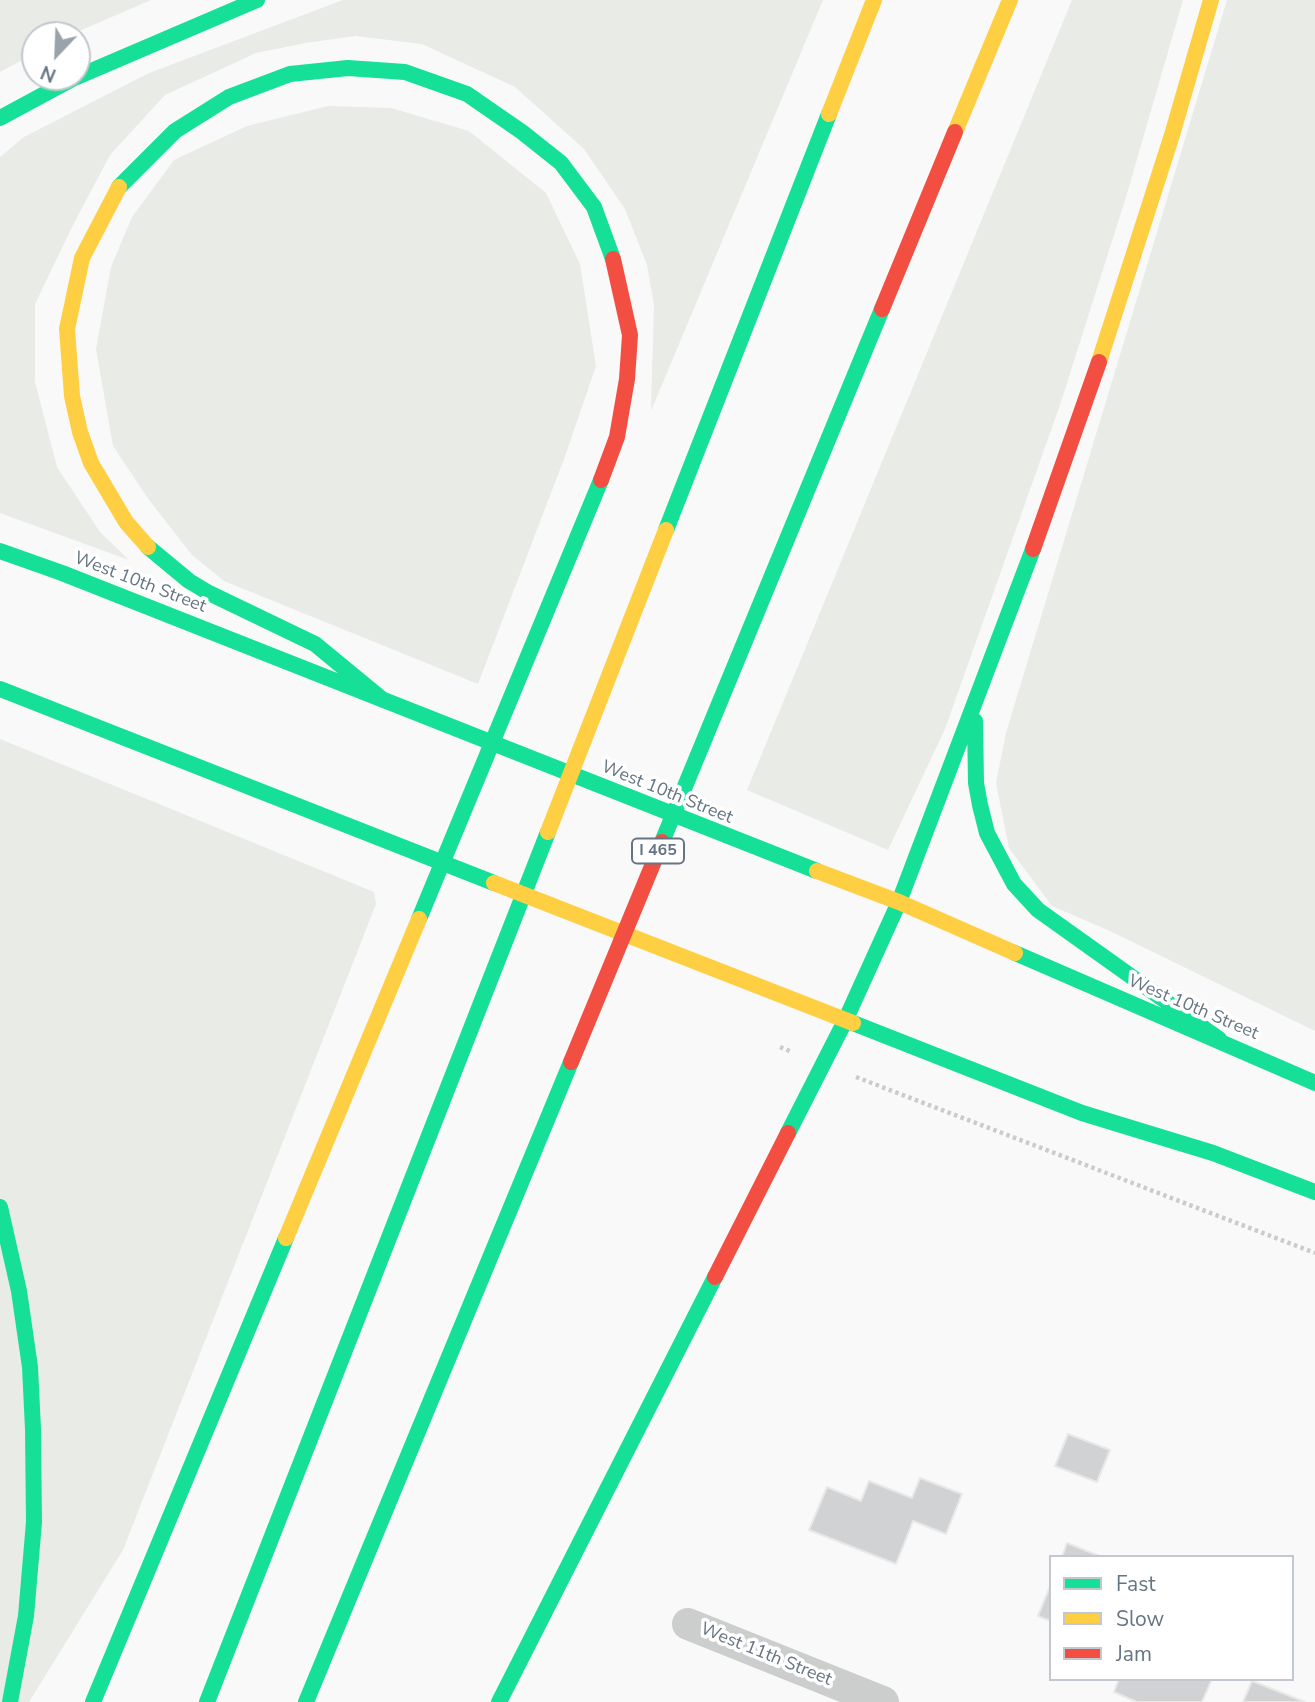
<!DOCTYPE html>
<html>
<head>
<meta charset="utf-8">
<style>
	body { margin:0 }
	#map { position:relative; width:1315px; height:1702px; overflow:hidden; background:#f9f9f9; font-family:"Nunito Sans",sans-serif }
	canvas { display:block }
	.legend { position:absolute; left:1049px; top:1555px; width:245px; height:126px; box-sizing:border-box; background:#fff; border:2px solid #c2c8cd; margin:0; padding:9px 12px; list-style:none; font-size:21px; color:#667582 }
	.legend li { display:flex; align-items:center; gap:14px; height:35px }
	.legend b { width:35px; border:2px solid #c2c8cd }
	.north { position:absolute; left:21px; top:21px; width:70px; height:70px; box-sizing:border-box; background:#fff; border:2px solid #c2c8cd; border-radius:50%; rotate:203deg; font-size:19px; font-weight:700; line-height:28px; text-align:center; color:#667582 }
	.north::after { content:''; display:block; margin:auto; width:24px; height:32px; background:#99a3ac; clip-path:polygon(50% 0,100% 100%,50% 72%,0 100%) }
</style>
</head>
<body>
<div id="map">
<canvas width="1315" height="1702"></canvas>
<ul class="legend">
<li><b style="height:9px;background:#16e098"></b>Fast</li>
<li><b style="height:9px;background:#ffcf43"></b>Slow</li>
<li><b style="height:9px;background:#f24e42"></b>Jam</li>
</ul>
<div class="north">N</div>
</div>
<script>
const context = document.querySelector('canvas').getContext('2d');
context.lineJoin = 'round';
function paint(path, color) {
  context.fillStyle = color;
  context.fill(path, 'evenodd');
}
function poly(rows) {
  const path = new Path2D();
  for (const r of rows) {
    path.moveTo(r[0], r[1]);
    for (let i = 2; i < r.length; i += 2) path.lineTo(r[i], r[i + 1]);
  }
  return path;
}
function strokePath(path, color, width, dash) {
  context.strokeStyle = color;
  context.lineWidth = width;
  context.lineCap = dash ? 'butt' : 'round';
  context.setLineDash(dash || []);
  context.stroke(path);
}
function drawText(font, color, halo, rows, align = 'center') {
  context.font = font + ' "Nunito Sans",sans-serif';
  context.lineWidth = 7;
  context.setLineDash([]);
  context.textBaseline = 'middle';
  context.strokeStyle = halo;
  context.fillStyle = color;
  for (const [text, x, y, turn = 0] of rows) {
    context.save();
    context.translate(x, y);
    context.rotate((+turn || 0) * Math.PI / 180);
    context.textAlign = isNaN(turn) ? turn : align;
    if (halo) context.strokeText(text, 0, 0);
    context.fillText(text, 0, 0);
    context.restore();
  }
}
paint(poly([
	[0,0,151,0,70,35,35,35,35,53,0,72],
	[343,0,823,0,651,411,654,305,647,265,625,209,584,149,515,87,422,44,355,36,306,43,256,53,165,95,110,155,72,227,35,304,35,382,57,467,100,532,129,560,0,513,0,157,24,137,149,73],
	[1072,0,1183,0,1126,197,1060,405,945,729,888,850,747,790],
	[1227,0,1315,0,1315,1031,1110,931,1052,906,1009,848,996,783,1006,733],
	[328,106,391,108,469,131,546,193,580,264,596,366,564,459,478,684,224,581,192,555,149,500,113,446,96,349,111,267,132,217,174,160,247,126],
	[0,739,374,892,376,904,123,1550,29,1702,0,1702]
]), '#e8ebe6');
const building = poly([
	[1068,1434,1110,1450,1097,1482,1055,1466,1068,1434],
	[920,1478,962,1494,946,1534,913,1521,896,1564,809,1530,827,1487,861,1501,869,1481,912,1498,920,1478],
	[1067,1543,1102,1557,1062,1557,1067,1543],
	[1051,1584,1051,1621,1038,1616,1051,1584],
	[1119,1679,1212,1679,1202,1702,1137,1702,1114,1692,1119,1679],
	[1252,1681,1305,1702,1243,1702,1252,1681]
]);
paint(building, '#d0d2d3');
strokePath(building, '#e8e8e8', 2);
strokePath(poly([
	[780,1047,792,1052],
	[856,1077,1315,1253]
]), '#cacbcc', 4.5, [3.5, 3.5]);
strokePath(poly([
	[688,1624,883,1702]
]), '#cccece', 32);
strokePath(poly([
	[77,77,257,0],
	[0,118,76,77],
	[119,187,175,131,229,97,290,74,348,68,405,72,467,94,522,132,561,163,594,207,613,259],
	[666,530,829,114],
	[148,547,189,581,209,593,315,644,383,700],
	[0,551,62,573,817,871],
	[0,689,494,883],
	[975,721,976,783,980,805,987,833,1014,884,1038,910,1219,1039],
	[662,842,882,309],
	[419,919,601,480],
	[1015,953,1315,1083],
	[853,1023,1082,1113,1213,1153,1315,1192],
	[788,1133,845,1021,899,902,1033,549],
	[0,1207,19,1291,30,1367,33,1429,34,1522,26,1616,10,1702],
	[93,1702,286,1238],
	[207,1702,548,832],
	[306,1702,571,1062],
	[499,1702,715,1277]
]), '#16e098', 16);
strokePath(poly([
	[829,114,874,0],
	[955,132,1010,0],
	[119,187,82,258,67,329,72,396,80,432,91,463,126,522,148,547],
	[1099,362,1172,135,1211,0],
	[548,832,666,530],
	[817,871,899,902,1015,953],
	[494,883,853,1023],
	[286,1238,419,919]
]), '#ffcf43', 16);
strokePath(poly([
	[882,309,955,132],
	[601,480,617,437,627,379,630,335,613,259],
	[1033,549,1099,362],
	[571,1062,662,842],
	[715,1277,788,1133]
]), '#f24e42', 16);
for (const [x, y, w] of [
	[658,851,52]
]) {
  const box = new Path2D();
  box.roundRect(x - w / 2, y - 12.5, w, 25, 5);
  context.fillStyle = '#fff';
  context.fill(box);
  strokePath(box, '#667582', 2);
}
drawText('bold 16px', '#667582', null, [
	["I 465",658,851]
]);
drawText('18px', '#667582', '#fff', [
	["West 10th Street",140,583,21],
	["West 10th Street",667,793,22],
	["West 10th Street",1193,1008,23],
	["West 11th Street",766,1655,22]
]);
</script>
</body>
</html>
